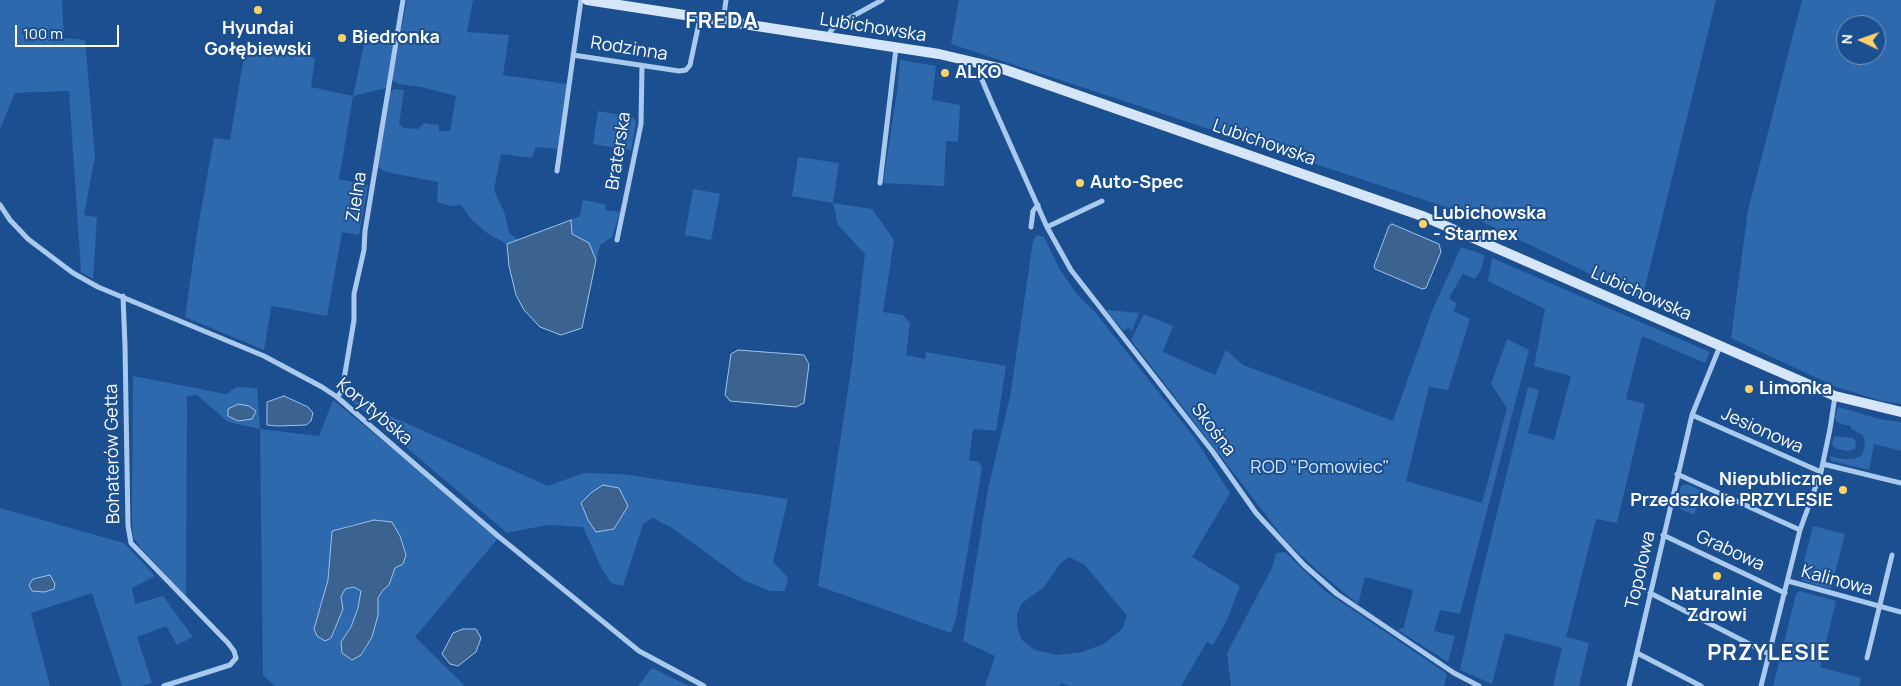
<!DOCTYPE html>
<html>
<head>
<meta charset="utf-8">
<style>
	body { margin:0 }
	#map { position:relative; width:1901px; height:686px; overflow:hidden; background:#1b4f8f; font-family:Manrope,sans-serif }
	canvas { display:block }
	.north { position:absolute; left:1836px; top:15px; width:50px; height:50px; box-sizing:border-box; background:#1b4f8f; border:1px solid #7695bc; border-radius:50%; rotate:273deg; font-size:14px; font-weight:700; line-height:20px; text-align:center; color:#fff }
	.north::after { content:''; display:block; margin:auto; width:18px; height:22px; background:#ffd166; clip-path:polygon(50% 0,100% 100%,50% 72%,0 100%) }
	.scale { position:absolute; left:15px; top:25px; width:104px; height:22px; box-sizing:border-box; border:2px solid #fff; border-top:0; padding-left:6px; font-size:15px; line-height:18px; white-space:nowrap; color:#fff; -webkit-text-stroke:4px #1b4f8f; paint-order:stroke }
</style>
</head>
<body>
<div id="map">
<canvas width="1901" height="686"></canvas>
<div class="north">N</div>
<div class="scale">100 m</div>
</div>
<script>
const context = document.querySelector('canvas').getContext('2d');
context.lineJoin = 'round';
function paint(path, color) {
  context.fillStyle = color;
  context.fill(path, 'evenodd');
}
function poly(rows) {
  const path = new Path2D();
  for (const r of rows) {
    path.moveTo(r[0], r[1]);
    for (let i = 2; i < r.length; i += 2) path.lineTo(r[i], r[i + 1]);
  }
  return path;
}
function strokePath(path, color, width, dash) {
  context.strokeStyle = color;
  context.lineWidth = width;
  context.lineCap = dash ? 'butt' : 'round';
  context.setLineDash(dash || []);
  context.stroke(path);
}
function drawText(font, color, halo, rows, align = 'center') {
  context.font = font + ' Manrope,sans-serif';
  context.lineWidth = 4;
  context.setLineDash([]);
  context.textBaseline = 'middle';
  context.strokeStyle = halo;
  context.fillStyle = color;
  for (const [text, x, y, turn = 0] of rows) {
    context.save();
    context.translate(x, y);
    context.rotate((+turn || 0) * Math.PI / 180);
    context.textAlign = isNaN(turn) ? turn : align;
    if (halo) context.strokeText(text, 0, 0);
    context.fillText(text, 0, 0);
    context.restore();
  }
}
paint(poly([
	[0,0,62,0,64,38,85,40,95,156,84,215,97,217,93,279,81,272,69,91,15,93,0,129],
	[407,0,473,0,467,32,509,35,503,75,567,84,557,149,536,147,532,158,501,154,494,190,505,214,509,233,519,240,507,244,487,233,471,219,461,205,451,206,437,202,438,182,386,172,378,167,390,92,394,89,404,90,399,124,404,128,418,129,424,123,439,125,439,131,450,131,456,96,421,87,399,84,392,80],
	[959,0,1716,0,1642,299,1464,213,951,44],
	[1802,0,1901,0,1901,404,1882,401,1836,387,1731,338,1748,210],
	[1846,25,1876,25,1876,55,1846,55],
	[365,40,394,44,386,88,353,96,339,179,368,185,359,235,342,232,327,316,272,306,272,303,264,350,185,317,197,233,214,138,230,140,246,45,315,58,311,87,353,96],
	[900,60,936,66,932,100,960,105,958,142,946,141,944,186,883,183,897,92],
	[598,111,633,117,636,122,631,150,593,144],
	[798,157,839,163,833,203,872,209,894,240,883,312,903,315,910,323,906,355,925,359,926,352,1006,366,996,431,973,429,969,460,979,462,982,468,956,618,951,633,818,586,852,363,865,254,838,225,833,203,792,196],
	[693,189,720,194,711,240,685,235],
	[583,200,605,204,605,210,620,212,612,237,600,245,596,260,589,243,572,235,571,220,580,216],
	[1037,235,1044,237,1059,268,1076,293,1095,312,1194,437,1230,493,1192,557,1240,586,1227,620,1213,645,1207,642,1181,686,1069,686,1061,683,1060,686,985,686,995,656,963,641,988,489,1010,397,1033,241],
	[1069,557,1085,565,1127,616,1122,629,1104,644,1082,652,1057,655,1035,650,1022,640,1017,627,1017,614,1022,603,1043,588,1061,563],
	[1461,247,1484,255,1482,268,1475,279,1463,274,1449,298,1457,304,1453,311,1470,319,1448,390,1429,387,1406,481,1482,503,1507,408,1491,384,1507,339,1529,350,1460,614,1440,610,1434,631,1455,636,1448,662,1398,630,1404,627,1413,590,1365,577,1358,604,1319,572,1286,541,1131,340,1144,314,1173,326,1163,352,1215,375,1226,350,1243,365,1393,421,1432,311],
	[1492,258,1710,352,1705,363,1642,336,1626,399,1645,404,1617,523,1596,519,1566,637,1589,643,1579,686,1553,686,1562,648,1505,633,1492,684,1460,670,1476,598,1528,387,1539,390,1528,433,1554,440,1571,376,1534,366,1545,309,1488,281],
	[1108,310,1139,313,1132,331,1128,327,1124,331,1106,311],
	[133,376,226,394,237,387,257,388,260,429,319,436,333,400,500,536,415,637,465,686,275,686,263,675,260,429,228,422,197,395,187,396,186,596,140,547,133,537,132,517],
	[354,524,400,536,406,555,403,564,395,568,389,585,383,590,378,598,378,615,372,637,362,655,341,642,351,627,358,608,361,591,354,587,345,589,341,597,343,609,331,637,322,603,328,580,332,531],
	[347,397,548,486,584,473,622,474,788,499,773,562,788,578,785,591,770,591,745,581,672,528,653,518,643,524,623,586,611,583,602,569,583,527,547,525,507,533],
	[1838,407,1880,419,1901,422,1901,451,1874,444,1869,470,1831,461,1830,456,1843,459,1853,459,1861,456,1864,450,1865,442,1863,435,1851,429,1851,426,1841,424,1836,421,1835,417],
	[1834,436,1853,438,1856,441,1855,449,1848,451,1837,449,1832,445],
	[1687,484,1702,491,1694,515,1676,507,1681,486],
	[0,508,124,543,155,576,132,588,135,604,163,596,193,637,177,645,166,626,137,637,152,683,141,686,122,686,92,593,31,613,50,686,0,686],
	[1813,526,1845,534,1831,589,1802,581,1800,577],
	[1285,552,1325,591,1447,674,1444,686,1231,686,1227,653,1272,568,1276,553],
	[1800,591,1836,601,1820,667,1861,678,1859,686,1773,686,1796,594],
	[652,668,689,686,638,686]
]), '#2e69ad');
const water = poly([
	[571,220,572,234,589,243,596,260,582,328,561,335,540,327,524,310,516,295,509,266,507,244,571,220],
	[1392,224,1439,244,1441,252,1426,288,1422,289,1375,269,1374,266,1389,226,1392,224],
	[738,350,804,355,809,364,804,403,796,407,730,401,725,395,731,354,738,350],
	[284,396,308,407,313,413,311,421,306,425,277,426,267,425,267,402,284,396],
	[238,404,249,406,256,411,252,419,238,421,228,416,228,409,238,404],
	[603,485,619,488,628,506,614,529,596,532,588,520,581,503,592,492,603,485],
	[374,520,392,522,400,536,406,555,403,564,395,568,389,585,383,590,378,598,378,615,372,637,361,655,352,660,342,653,341,642,351,627,358,608,361,591,354,587,345,589,341,597,343,609,331,638,325,641,317,636,314,629,328,580,332,531,374,520],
	[50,575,55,584,54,589,44,592,32,591,29,585,33,579,50,575],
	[463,629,476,629,481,638,476,652,458,666,450,664,442,654,453,633,463,629]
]);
paint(water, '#3c6290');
strokePath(water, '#9cc4f0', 1);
strokePath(poly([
	[723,22,726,0],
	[829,37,830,32,835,26,882,0],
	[573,55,679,71,686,70,690,65,700,18],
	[981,64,980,75,991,101,1047,227,1071,270,1213,452,1256,513,1304,565,1337,594,1454,673,1479,686],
	[557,171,581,0],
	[880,183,896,48],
	[0,205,10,220,28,239,73,273,98,287,264,356,322,387,337,397,498,536,639,651,704,686],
	[1031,227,1033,211,1038,205],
	[1047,227,1102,201],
	[617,240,641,124,642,66],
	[123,296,125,345,128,526,131,543,228,643,234,651,236,658,230,665,164,686],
	[337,397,342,391,354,320,354,294,364,250,365,231,403,0],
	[1692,415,1821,472],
	[1823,464,1901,483],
	[1677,474,1800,530],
	[1663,535,1785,593],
	[1788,581,1901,612],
	[1650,593,1769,654],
	[1637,653,1701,686],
	[1867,658,1892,555],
	[1629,686,1692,415,1720,346],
	[1761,686,1800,530,1821,472,1830,429,1835,396]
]), '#a9c9ee', 5);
strokePath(poly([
	[587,0,939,54,1003,69,1425,217,1835,396,1901,412]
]), '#d6e6fa', 10);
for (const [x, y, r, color] of [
	[258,10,5,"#ffd166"],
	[342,38,5,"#ffd166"],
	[945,73,5,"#ffd166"],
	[1080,183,5,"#ffd166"],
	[1423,224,5,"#ffd166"],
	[1749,389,5,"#ffd166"],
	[1843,490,5,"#ffd166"],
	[1717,576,5,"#ffd166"]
]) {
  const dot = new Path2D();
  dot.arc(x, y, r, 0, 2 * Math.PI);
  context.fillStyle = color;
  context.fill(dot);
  strokePath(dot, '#1b4f8f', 2);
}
drawText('18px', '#fff', '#1b4f8f', [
	["Lubichowska",873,28,9],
	["Rodzinna",629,49,9],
	["Lubichowska",1264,143,19],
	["Braterska",619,151,-81],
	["Zielna",357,197,-81],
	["Lubichowska",1641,294,24],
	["Korytybska",374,412,40],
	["Skośna",1213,430,53],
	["Jesionowa",1762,431,24],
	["Bohaterów Getta",113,454,-91],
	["Grabowa",1730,551,25],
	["Topolowa",1641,570,-77],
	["Kalinowa",1837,581,15]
]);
drawText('bold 18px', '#fff', '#1b4f8f', [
	["Hyundai",258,29,"center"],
	["Gołębiewski",258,50,"center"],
	["Biedronka",352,38],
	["ALKO",955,73],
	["Auto-Spec",1090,183],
	["Lubichowska",1433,214],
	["- Starmex",1433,235],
	["Limonka",1759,389],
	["Niepubliczne",1833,480,"right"],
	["Przedszkole PRZYLESIE",1833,501,"right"],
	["Naturalnie",1717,595,"center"],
	["Zdrowi",1717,616,"center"]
], 'left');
drawText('18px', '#cfe3fa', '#1b4f8f', [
	["ROD \"Pomowiec\"",1320,468]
]);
context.letterSpacing = '1px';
drawText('bold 22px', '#fff', '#1b4f8f', [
	["FREDA",722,22],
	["PRZYLESIE",1769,654]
]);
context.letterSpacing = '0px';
</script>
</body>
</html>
